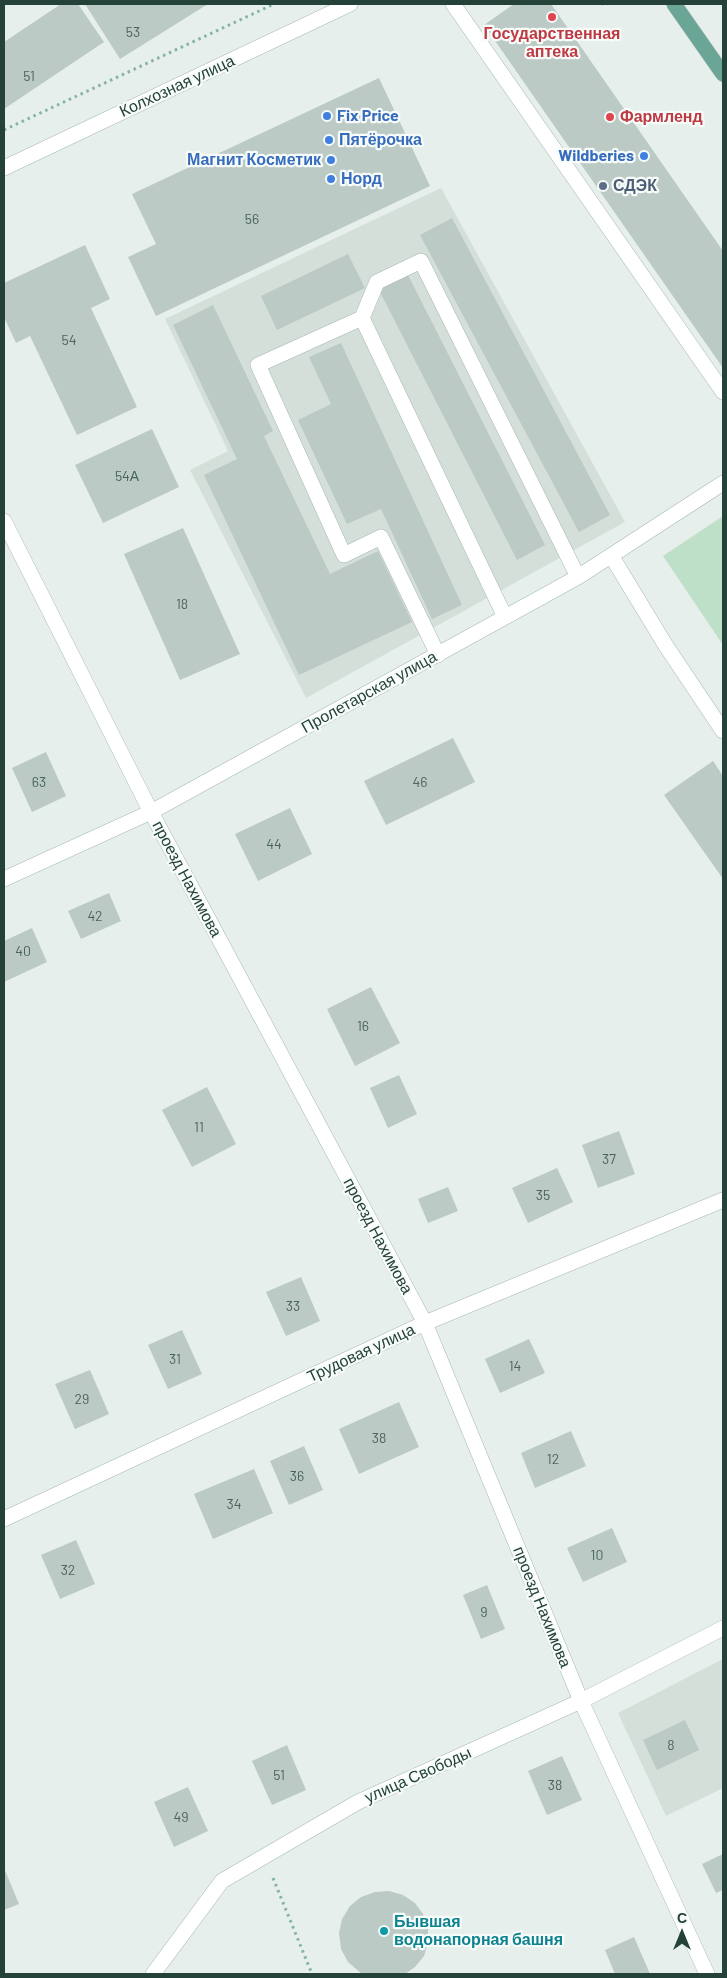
<!DOCTYPE html>
<html>
<head>
<meta charset="utf-8">
<style>
	body { margin:0 }
	#map { position:relative; width:727px; height:1978px; overflow:hidden; background:#e6efeb; font-family:Barlow,sans-serif }
	canvas { display:block }
	.frame { position:absolute; inset:0; border:5px solid #24423a; pointer-events:none }
	.north { position:absolute; left:657px; top:1908px; width:50px; height:50px; -webkit-text-stroke:4px #f7fbf9; paint-order:stroke; rotate:0deg; font-size:14px; font-weight:700; line-height:20px; text-align:center; color:#24423a }
	.north::after { content:''; display:block; margin:auto; width:18px; height:22px; background:#24423a; clip-path:polygon(50% 0,100% 100%,50% 72%,0 100%) }
</style>
</head>
<body>
<div id="map">
<canvas width="727" height="1978"></canvas>
<div class="frame"></div>
<div class="north">С</div>
</div>
<script>
const context = document.querySelector('canvas').getContext('2d');
context.lineJoin = 'round';
function paint(path, color) {
  context.fillStyle = color;
  context.fill(path, 'evenodd');
}
function poly(rows) {
  const path = new Path2D();
  for (const r of rows) {
    path.moveTo(r[0], r[1]);
    for (let i = 2; i < r.length; i += 2) path.lineTo(r[i], r[i + 1]);
  }
  return path;
}
function strokePath(path, color, width, dash) {
  context.strokeStyle = color;
  context.lineWidth = width;
  context.lineCap = dash ? 'butt' : 'round';
  context.setLineDash(dash || []);
  context.stroke(path);
}
function drawText(font, color, halo, rows, align = 'center') {
  context.font = font + ' Barlow,sans-serif';
  context.lineWidth = 4.5;
  context.setLineDash([]);
  context.textBaseline = 'middle';
  context.strokeStyle = halo;
  context.fillStyle = color;
  for (const [text, x, y, turn = 0] of rows) {
    context.save();
    context.translate(x, y);
    context.rotate((+turn || 0) * Math.PI / 180);
    context.textAlign = isNaN(turn) ? turn : align;
    if (halo) context.strokeText(text, 0, 0);
    context.fillText(text, 0, 0);
    context.restore();
  }
}
paint(poly([
	[441,188,625,522,306,698,190,470,228,451,165,319],
	[723,1659,723,1788,666,1816,618,1713]
]), '#d4dfda');
paint(poly([
	[723,516,723,645,663,556]
]), '#bfe0c8');
paint(poly([
	[61,4,78,4,104,42,4,109,4,42],
	[85,4,208,4,120,59],
	[514,4,551,4,723,251,723,368,484,25],
	[379,78,430,186,156,316,128,257,156,244,132,194],
	[452,218,610,515,579,532,420,235],
	[85,245,110,299,91,308,137,407,77,435,30,336,16,343,4,317,4,283],
	[348,254,365,288,277,330,261,296],
	[408,275,545,545,517,560,379,290],
	[213,305,273,431,264,436,330,574,378,551,412,622,299,675,204,475,237,459,173,325],
	[341,343,462,605,432,619,381,509,347,524,298,420,331,404,309,357],
	[152,429,179,487,103,523,75,465],
	[183,528,240,654,180,680,124,554],
	[453,738,475,782,386,825,364,781],
	[46,752,66,796,32,812,12,768],
	[713,761,723,776,723,879,664,795],
	[290,808,312,854,258,881,235,834],
	[109,893,121,921,81,939,68,911],
	[32,928,47,962,4,982,4,941],
	[371,987,400,1043,355,1066,327,1009],
	[399,1075,417,1114,388,1128,370,1088],
	[207,1087,236,1144,192,1167,162,1110],
	[619,1131,635,1174,598,1188,582,1145],
	[557,1168,573,1202,528,1223,512,1188],
	[448,1187,458,1211,428,1223,418,1199],
	[301,1277,320,1321,286,1336,266,1292],
	[182,1330,202,1374,168,1389,148,1345],
	[529,1339,545,1373,500,1393,485,1359],
	[90,1370,109,1414,75,1429,55,1384],
	[399,1402,419,1447,359,1474,339,1429],
	[571,1431,586,1466,535,1488,521,1453],
	[304,1446,323,1490,289,1505,270,1461],
	[254,1469,273,1513,213,1539,194,1494],
	[612,1528,627,1562,583,1582,567,1548],
	[76,1540,95,1584,60,1599,41,1555],
	[487,1585,505,1629,481,1639,463,1595],
	[685,1720,699,1750,657,1770,643,1740],
	[287,1745,306,1790,272,1805,252,1761],
	[562,1756,582,1800,547,1815,528,1771],
	[188,1787,208,1831,174,1847,154,1802],
	[723,1854,723,1890,716,1893,702,1864],
	[4,1868,19,1904,4,1910],
	[389,1891,403,1895,415,1903,423,1914,428,1928,428,1943,424,1956,415,1967,405,1974,362,1974,348,1962,341,1949,339,1933,342,1919,350,1906,361,1897,375,1892],
	[634,1937,650,1974,615,1974,605,1950]
]), '#bbcac4');
const minor = poly([
	[453,4,723,392],
	[4,168,350,4],
	[362,318,377,282,421,261,578,577],
	[4,521,151,812,425,1323,581,1701,707,1974],
	[612,557,666,646,723,731],
	[438,655,381,537,344,555,258,365,362,318,505,617],
	[4,879,151,812,578,577,723,483],
	[4,1519,425,1323,723,1200],
	[153,1974,222,1881,358,1802,581,1701,723,1628]
]);
const major = poly([
	[674,4,723,74]
]);
strokePath(minor, '#a8b8b2', 16);
strokePath(major, '#c2cac8', 16);
strokePath(poly([
	[602,4,603,4],
	[4,130,274,4],
	[273,1878,312,1974]
]), '#86b3a5', 3, [2.5, 4]);
strokePath(minor, '#fff', 15);
strokePath(major, '#6aa596', 15);
for (const [x, y, r, color] of [
	[552,17,5,"#e0444e"],
	[327,116,5,"#3f7fe0"],
	[610,117,5,"#e0444e"],
	[329,140,5,"#3f7fe0"],
	[644,156,5,"#3f7fe0"],
	[331,160,5,"#3f7fe0"],
	[331,179,5,"#3f7fe0"],
	[603,186,5,"#5c6f8a"],
	[384,1931,5,"#0f9aa8"]
]) {
  const dot = new Path2D();
  dot.arc(x, y, r, 0, 2 * Math.PI);
  context.fillStyle = color;
  context.fill(dot);
  strokePath(dot, '#f7fbf9', 2);
}
drawText('14px', '#4a645c', null, [
	["53",133,32],
	["51",29,76],
	["56",252,219],
	["54",69,340],
	["54А",127,476],
	["18",182,604],
	["63",39,782],
	["46",420,782],
	["44",274,844],
	["42",95,916],
	["40",23,951],
	["16",363,1026],
	["11",199,1127],
	["37",609,1159],
	["35",543,1195],
	["33",293,1306],
	["31",175,1359],
	["14",515,1366],
	["29",82,1399],
	["38",379,1438],
	["12",553,1459],
	["36",297,1476],
	["34",234,1504],
	["10",597,1555],
	["32",68,1570],
	["9",484,1612],
	["8",671,1745],
	["51",279,1775],
	["38",555,1785],
	["49",181,1817]
]);
drawText('bold 16px', '#be3a42', '#f7fbf9', [
	["Государственная",552,34],
	["аптека",552,52],
	["Фармленд",620,117,"left"]
]);
drawText('16px', '#24423a', '#f7fbf9', [
	["Колхозная улица",177,86,-25],
	["Пролетарская улица",369,692,-29],
	["проезд Нахимова",187,879,62],
	["проезд Нахимова",378,1236,62],
	["Трудовая улица",361,1353,-25],
	["проезд Нахимова",542,1607,68],
	["улица Свободы",418,1775,-24]
]);
drawText('bold 16px', '#366cbe', '#f7fbf9', [
	["Fix Price",337,116],
	["Пятёрочка",339,140],
	["Wildberies",634,156,"right"],
	["Магнит Косметик",321,160,"right"],
	["Норд",341,179]
], 'left');
drawText('bold 16px', '#4e5e75', '#f7fbf9', [
	["СДЭК",613,186]
], 'left');
drawText('bold 16px', '#0d838f', '#f7fbf9', [
	["Бывшая",394,1922],
	["водонапорная башня",394,1940]
], 'left');
</script>
</body>
</html>
